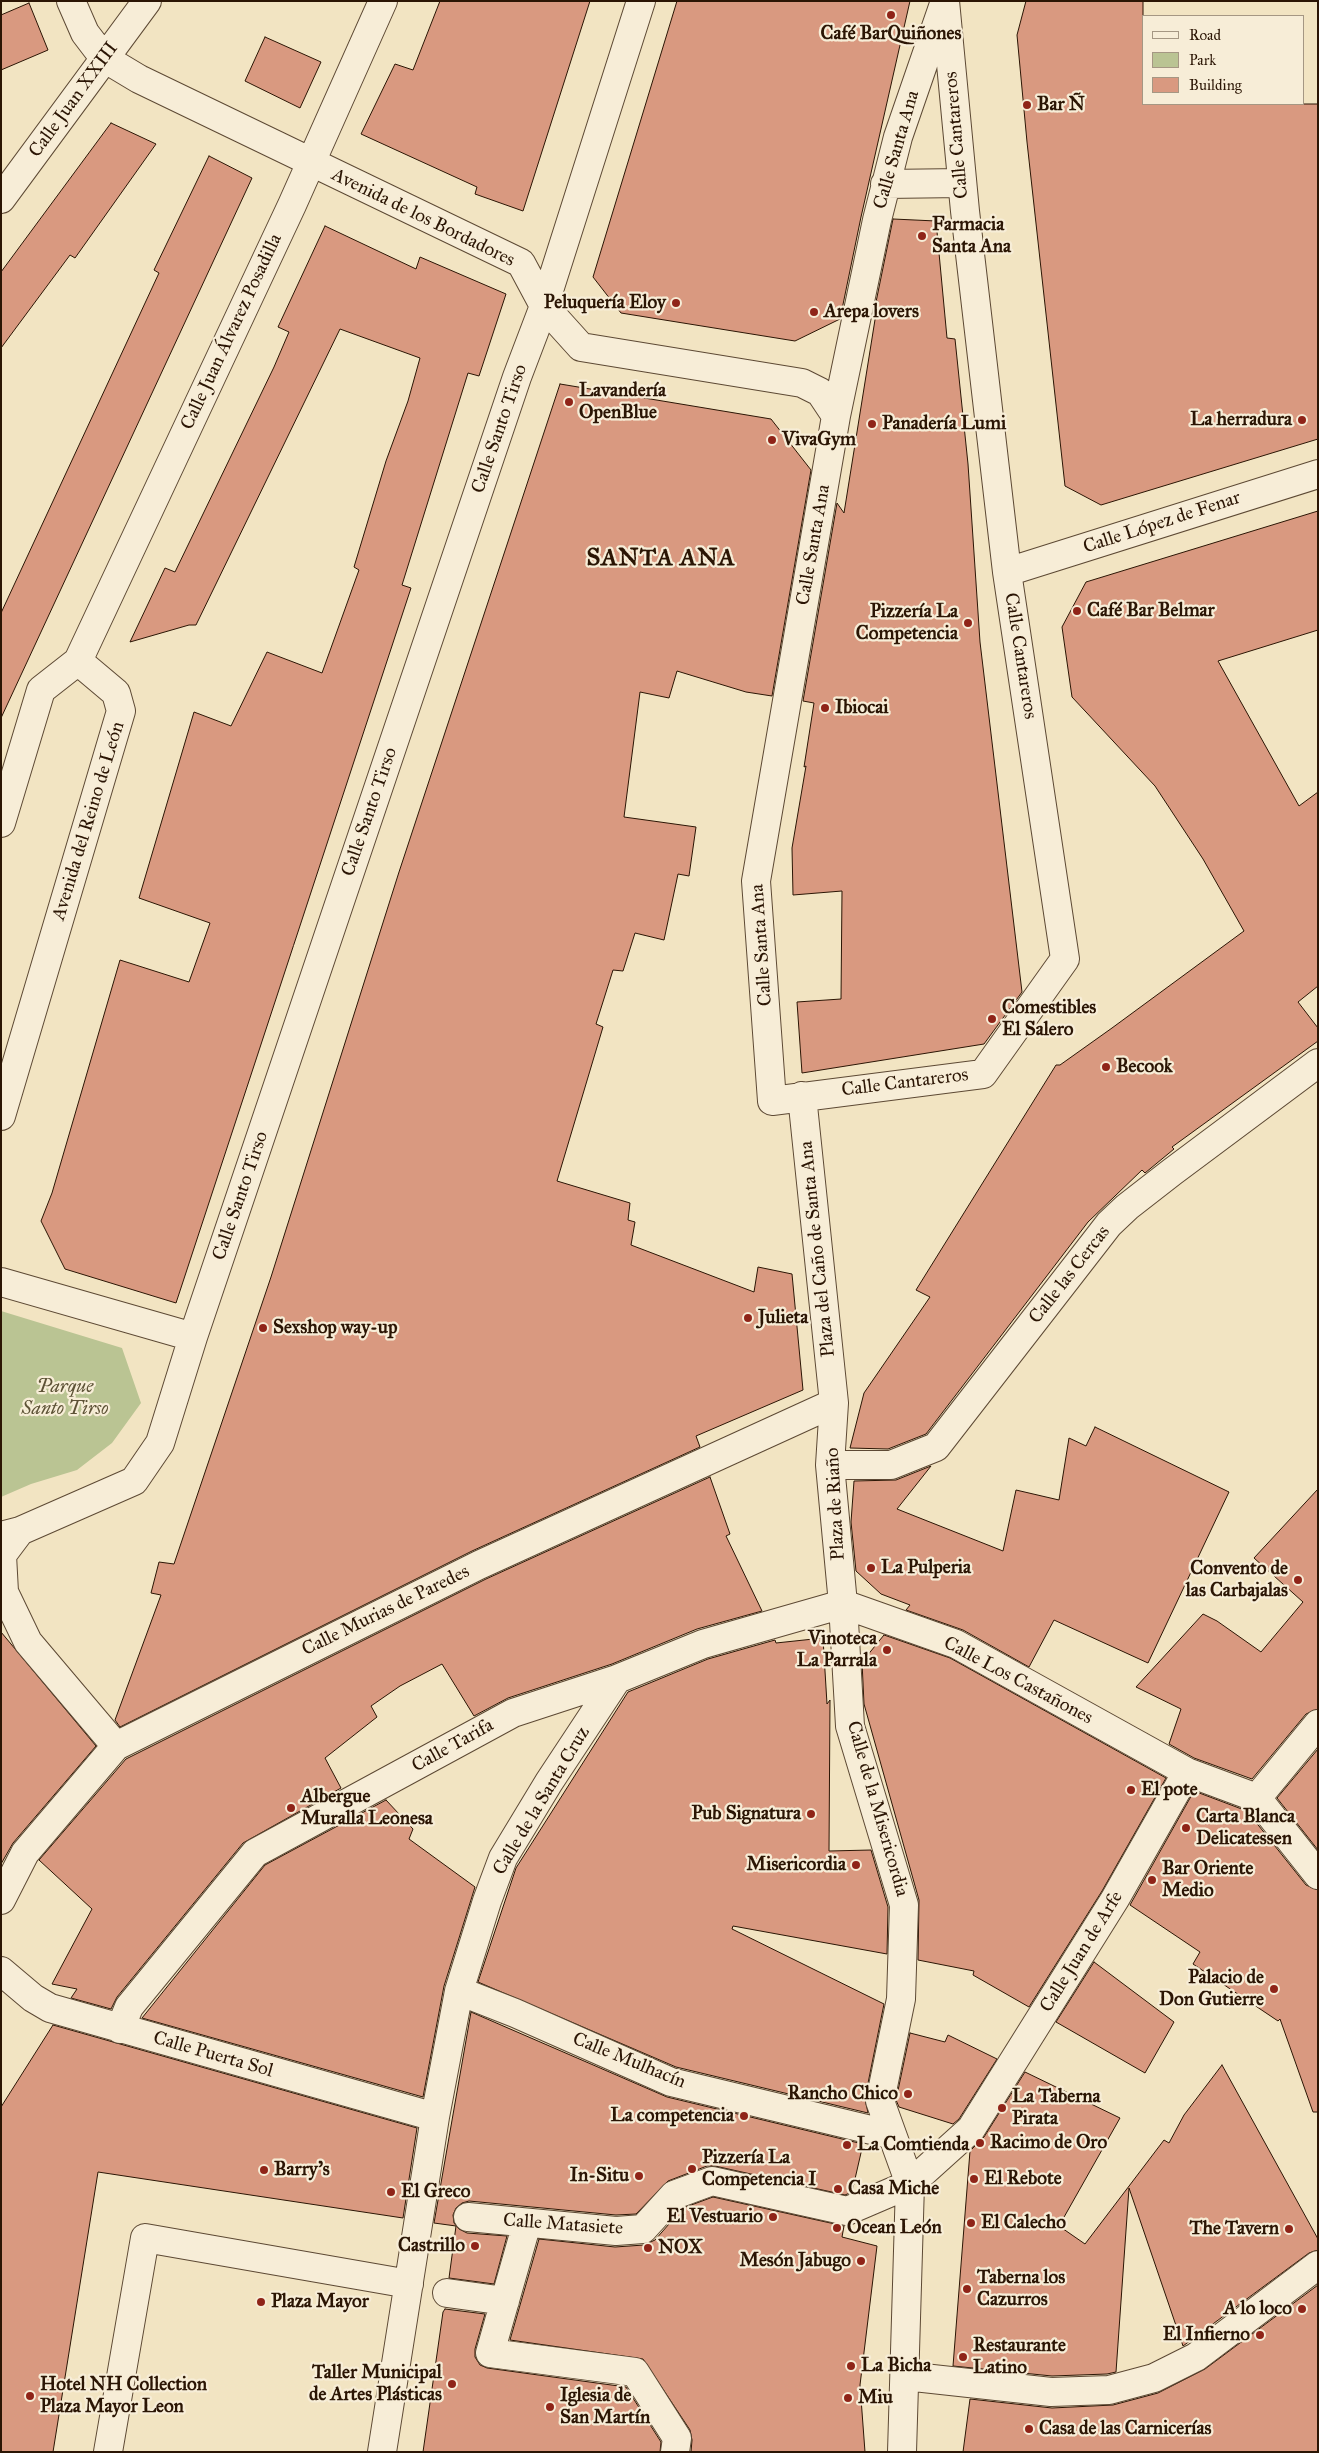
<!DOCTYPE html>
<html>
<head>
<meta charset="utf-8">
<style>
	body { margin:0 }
	#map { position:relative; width:1319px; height:2453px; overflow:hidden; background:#f2e4c2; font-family:"IM FELL Great Primer",serif }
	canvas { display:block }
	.frame { position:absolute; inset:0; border:2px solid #2b1504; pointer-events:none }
	.legend { position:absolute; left:1142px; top:15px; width:162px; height:90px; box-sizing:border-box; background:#f7edd7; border:1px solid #a59783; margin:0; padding:6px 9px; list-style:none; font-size:15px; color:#2b1504 }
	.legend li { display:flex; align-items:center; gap:10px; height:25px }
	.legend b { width:25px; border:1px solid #a59783 }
</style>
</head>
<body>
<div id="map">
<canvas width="1319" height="2453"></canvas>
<div class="frame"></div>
<ul class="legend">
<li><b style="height:6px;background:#f7edd7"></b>Road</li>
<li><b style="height:14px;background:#bac493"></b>Park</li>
<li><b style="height:14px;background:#d99980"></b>Building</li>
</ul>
</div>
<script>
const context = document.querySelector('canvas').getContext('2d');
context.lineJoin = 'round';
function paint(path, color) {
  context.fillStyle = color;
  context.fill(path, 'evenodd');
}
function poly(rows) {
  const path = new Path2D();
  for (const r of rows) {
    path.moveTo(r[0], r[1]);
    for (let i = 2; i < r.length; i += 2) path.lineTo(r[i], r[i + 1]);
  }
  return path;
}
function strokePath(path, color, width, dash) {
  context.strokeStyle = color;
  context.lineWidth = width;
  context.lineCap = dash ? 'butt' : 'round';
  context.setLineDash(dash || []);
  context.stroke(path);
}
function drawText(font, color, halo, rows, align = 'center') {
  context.font = font + ' "IM FELL Great Primer",serif';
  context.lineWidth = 4.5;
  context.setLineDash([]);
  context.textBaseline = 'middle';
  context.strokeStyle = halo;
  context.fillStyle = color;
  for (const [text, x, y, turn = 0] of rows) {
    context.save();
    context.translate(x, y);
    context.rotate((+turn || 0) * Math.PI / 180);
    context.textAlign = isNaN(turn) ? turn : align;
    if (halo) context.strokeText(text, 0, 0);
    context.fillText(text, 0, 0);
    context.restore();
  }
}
paint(poly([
	[1,1311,122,1348,141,1403,112,1443,77,1470,31,1484,1,1497]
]), '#bac493');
const building = poly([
	[440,1,590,1,523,211,475,194,477,187,361,134,395,64,413,70,440,1],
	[677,1,910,1,861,217,840,319,795,341,621,313,593,277,677,1],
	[1026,1,1143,1,1143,104,1318,104,1318,439,1101,505,1065,486,1027,142,1017,35,1026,1],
	[29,3,48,50,1,70,1,15,29,3],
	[265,37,321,62,300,108,245,81,265,37],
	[111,123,156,144,75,258,70,255,1,348,1,272,111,123],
	[209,156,252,178,1,718,1,613,159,273,154,270,209,156],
	[893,219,936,221,947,338,955,339,968,464,980,642,1022,992,984,1044,802,1073,797,1002,841,999,842,891,793,895,792,848,806,766,804,767,814,703,803,701,837,503,844,513,878,301,876,302,893,219],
	[325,226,416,269,420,257,506,294,479,376,468,373,402,585,411,588,176,1303,65,1269,41,1221,52,1193,120,960,189,982,210,923,139,898,194,712,231,726,267,652,322,673,359,570,354,567,386,461,408,401,420,358,340,329,196,625,189,625,130,642,165,568,175,572,274,367,289,332,278,327,325,226],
	[560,384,771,419,811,470,772,696,746,692,677,671,669,698,640,692,624,817,696,827,689,876,678,874,664,940,635,933,623,971,613,970,596,1024,603,1027,557,1181,630,1203,628,1220,635,1222,631,1245,754,1292,758,1267,792,1274,803,1390,696,1436,700,1447,472,1551,120,1727,115,1720,161,1595,151,1593,159,1562,174,1564,271,1277,399,872,560,384],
	[1318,511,1318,630,1218,661,1299,806,1318,792,1318,986,1298,1002,1318,1028,1318,1041,1172,1147,1174,1149,1145,1173,1142,1170,1088,1222,926,1434,888,1449,850,1448,864,1393,930,1297,916,1290,1056,1065,1060,1065,1112,1028,1244,931,1203,859,1155,786,1072,697,1062,627,1086,582,1318,511],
	[1095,1427,1229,1492,1148,1663,1054,1620,1029,1667,963,1630,906,1610,910,1605,881,1594,856,1571,851,1522,854,1481,896,1480,931,1466,897,1509,1003,1551,1016,1490,1059,1500,1069,1438,1086,1446,1095,1427],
	[710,1477,730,1534,726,1536,762,1611,697,1629,612,1664,508,1698,474,1716,442,1664,400,1686,371,1706,377,1717,325,1758,341,1788,243,1843,117,1997,111,2009,71,1998,77,1989,52,1984,92,1909,39,1860,126,1759,486,1579,710,1477],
	[1318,1489,1318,1709,1306,1714,1252,1779,1194,1758,1169,1744,1181,1709,1136,1687,1203,1614,1217,1621,1261,1652,1303,1602,1254,1558,1318,1489],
	[1,1632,96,1746,13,1843,1,1864,1,1632],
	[884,1635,950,1658,1166,1778,1102,1891,1029,2007,973,1975,974,1971,918,1960,919,1900,864,1704,862,1662,884,1635],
	[823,1638,827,1704,830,1700,829,1851,871,1850,888,1907,887,1954,733,1926,732,1929,884,2004,865,2098,868,2113,676,2067,478,1982,516,1868,628,1692,708,1659,775,1640,776,1643,823,1638],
	[1318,1749,1318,1850,1277,1798,1318,1749],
	[1194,1791,1247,1811,1306,1885,1318,1890,1318,2112,1313,2112,1280,2019,1278,2021,1193,1964,1200,1952,1130,1905,1194,1791],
	[386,1800,413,1829,409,1839,475,1887,444,1986,423,2097,142,2018,265,1865,386,1800],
	[1094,1962,1174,2022,1145,2073,1056,2022,1094,1962],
	[471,2012,667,2097,863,2144,852,2192,845,2195,715,2166,707,2166,668,2181,636,2214,616,2215,469,2201,462,2203,456,2208,453,2215,454,2223,459,2229,467,2233,507,2236,494,2284,449,2278,456,2226,434,2223,471,2012],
	[53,2025,417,2128,403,2218,98,2172,53,2452,1,2452,1,2107,53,2025],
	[910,2033,945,2042,948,2035,997,2059,959,2119,953,2124,899,2107,896,2100,910,2033],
	[1222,2065,1318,2239,1318,2250,1309,2253,1183,2346,1129,2188,1116,2372,1107,2374,1052,2376,953,2366,970,2151,984,2137,1025,2072,1120,2118,1059,2226,1085,2244,1164,2140,1169,2143,1184,2115,1222,2065],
	[713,2197,844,2226,842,2237,877,2246,860,2385,865,2452,691,2452,692,2440,690,2430,643,2359,510,2340,539,2239,615,2247,644,2245,655,2240,683,2208,713,2197],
	[1318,2285,1318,2452,963,2452,970,2399,1052,2408,1113,2405,1158,2393,1205,2369,1318,2285],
	[445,2309,485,2314,475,2349,475,2357,480,2365,487,2368,626,2387,661,2442,660,2452,423,2452,443,2312,445,2309]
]);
paint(building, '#d99980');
strokePath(building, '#2b1504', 1);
const minor = poly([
	[71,1,85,33,104,58,139,79,521,263,544,306,581,347,802,383,820,392,836,416],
	[945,1,965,211,1007,572,1065,959,983,1074,772,1101,756,881,836,416,877,220,898,137,945,1],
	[885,184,962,183],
	[1,199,147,1],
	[1007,572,1318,474],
	[1,823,41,690,78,661,292,205,383,1],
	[802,1096,834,1403,830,1465,843,1604,850,1726,904,1905,901,1999,880,2101,910,2184,902,2452],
	[1,1116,121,711,116,693,78,661],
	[1,1282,193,1337],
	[830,1465,891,1465,936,1447,1109,1224,1127,1207,1172,1172,1318,1063],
	[20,1531,2,1555,4,1592,28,1642,116,1746],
	[1,1536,20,1531,134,1481,160,1443,193,1337,517,377,544,306,641,1],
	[843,1604,956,1644,1187,1772,1257,1798],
	[1257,1798,1318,1875],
	[1257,1798,1318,1724],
	[1,1900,25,1853,116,1746,479,1565,834,1403],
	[1,1971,33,1998,50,2008,435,2117],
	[459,1991,515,2013,671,2082,892,2135],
	[120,2029,129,2007,255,1853,513,1713,617,1679],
	[468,2217,616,2231,643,2229,674,2195,712,2181,847,2211,910,2184,971,2129,1115,1899,1187,1772],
	[527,2223,490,2353,635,2372,677,2438,675,2452],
	[447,2293,505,2301],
	[905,2376,1051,2392,1109,2390,1154,2378,1196,2357,1318,2265],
	[108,2452,145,2238,409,2284],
	[382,2452,435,2117,459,1991,487,1901,503,1858,549,1782,617,1679,703,1644,843,1604]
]);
strokePath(minor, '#5d4934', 30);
strokePath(minor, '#f7edd7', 28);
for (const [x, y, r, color] of [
	[891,15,5,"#8f2418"],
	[1027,105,5,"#8f2418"],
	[922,236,5,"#8f2418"],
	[676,303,5,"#8f2418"],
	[814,312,5,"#8f2418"],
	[569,402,5,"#8f2418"],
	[1302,420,5,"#8f2418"],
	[872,424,5,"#8f2418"],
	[772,440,5,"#8f2418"],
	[1077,611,5,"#8f2418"],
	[968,623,5,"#8f2418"],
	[825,708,5,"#8f2418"],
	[992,1019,5,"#8f2418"],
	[1106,1067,5,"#8f2418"],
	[748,1318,5,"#8f2418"],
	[263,1328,5,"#8f2418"],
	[871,1568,5,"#8f2418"],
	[1298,1580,5,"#8f2418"],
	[887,1650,5,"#8f2418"],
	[1131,1790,5,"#8f2418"],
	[291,1808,5,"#8f2418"],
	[811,1814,5,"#8f2418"],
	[1186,1828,5,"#8f2418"],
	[856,1865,5,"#8f2418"],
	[1152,1880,5,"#8f2418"],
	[1274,1989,5,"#8f2418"],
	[908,2094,5,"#8f2418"],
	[1002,2108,5,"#8f2418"],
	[744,2116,5,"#8f2418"],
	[980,2143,5,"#8f2418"],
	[847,2145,5,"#8f2418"],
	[692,2169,5,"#8f2418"],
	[264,2170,5,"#8f2418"],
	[639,2176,5,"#8f2418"],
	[974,2179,5,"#8f2418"],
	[838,2189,5,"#8f2418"],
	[391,2192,5,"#8f2418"],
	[773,2217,5,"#8f2418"],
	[971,2223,5,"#8f2418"],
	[837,2228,5,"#8f2418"],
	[1289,2229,5,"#8f2418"],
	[475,2246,5,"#8f2418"],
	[648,2248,5,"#8f2418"],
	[861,2261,5,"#8f2418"],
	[967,2289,5,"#8f2418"],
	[261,2302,5,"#8f2418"],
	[1302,2309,5,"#8f2418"],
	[1260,2335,5,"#8f2418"],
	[963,2357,5,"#8f2418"],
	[851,2366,5,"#8f2418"],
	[452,2384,5,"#8f2418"],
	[30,2396,5,"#8f2418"],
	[848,2398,5,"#8f2418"],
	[550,2407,5,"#8f2418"],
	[1029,2429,5,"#8f2418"]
]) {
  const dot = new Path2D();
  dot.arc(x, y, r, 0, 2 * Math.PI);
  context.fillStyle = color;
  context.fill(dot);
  strokePath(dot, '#f7edd7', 2);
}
drawText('bold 19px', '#2b1504', '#f7edd7', [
	["Café BarQuiñones",891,34,"center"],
	["Bar Ñ",1037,105],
	["Farmacia",932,225],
	["Santa Ana",932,247],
	["Peluquería Eloy",666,303,"right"],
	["Arepa lovers",824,312],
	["Lavandería",579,391],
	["OpenBlue",579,413],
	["La herradura",1292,420,"right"],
	["Panadería Lumi",882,424],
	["VivaGym",782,440],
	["Café Bar Belmar",1087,611],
	["Pizzería La",958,612,"right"],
	["Competencia",958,634,"right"],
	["Ibiocai",835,708],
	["Comestibles",1002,1008],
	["El Salero",1002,1030],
	["Becook",1116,1067],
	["Julieta",758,1318],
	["Sexshop way-up",273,1328],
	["La Pulperia",881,1568],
	["Convento de",1288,1569,"right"],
	["las Carbajalas",1288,1591,"right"],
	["Vinoteca",877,1639,"right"],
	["La Parrala",877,1661,"right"],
	["El pote",1141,1790],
	["Albergue",301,1797],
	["Muralla Leonesa",301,1819],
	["Pub Signatura",801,1814,"right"],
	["Carta Blanca",1196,1817],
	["Delicatessen",1196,1839],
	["Misericordia",846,1865,"right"],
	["Bar Oriente",1162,1869],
	["Medio",1162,1891],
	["Palacio de",1264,1978,"right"],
	["Don Gutierre",1264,2000,"right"],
	["Rancho Chico",898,2094,"right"],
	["La Taberna",1012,2097],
	["Pirata",1012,2119],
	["La competencia",734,2116,"right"],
	["Racimo de Oro",990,2143],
	["La Comtienda",857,2145],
	["Pizzería La",702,2158],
	["Competencia I",702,2180],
	["Barry's",274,2170],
	["In-Situ",629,2176,"right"],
	["El Rebote",984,2179],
	["Casa Miche",848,2189],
	["El Greco",401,2192],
	["El Vestuario",763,2217,"right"],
	["El Calecho",981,2223],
	["Ocean León",847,2228],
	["The Tavern",1279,2229,"right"],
	["Castrillo",465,2246,"right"],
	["NOX",658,2248],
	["Mesón Jabugo",851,2261,"right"],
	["Taberna los",977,2278],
	["Cazurros",977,2300],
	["Plaza Mayor",271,2302],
	["A lo loco",1292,2309,"right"],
	["El Infierno",1250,2335,"right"],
	["Restaurante",973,2346],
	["Latino",973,2368],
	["La Bicha",861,2366],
	["Taller Municipal",442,2373,"right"],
	["de Artes Plásticas",442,2395,"right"],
	["Hotel NH Collection",40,2385],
	["Plaza Mayor Leon",40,2407],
	["Iglesia de",560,2396],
	["San Martín",560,2418],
	["Miu",858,2398],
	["Casa de las Carnicerías",1039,2429]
], 'left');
drawText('19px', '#2b1504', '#f7edd7', [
	["Calle Juan XXIII",74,100,-54],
	["Calle Cantareros",957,135,-95],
	["Calle Santa Ana",897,150,-74],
	["Avenida de los Bordadores",423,218,26],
	["Calle Juan Álvarez Posadilla",232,332,-65],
	["Calle Santo Tirso",500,429,-71],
	["Calle López de Fenar",1162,523,-18],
	["Calle Santa Ana",814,545,-80],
	["Calle Cantareros",1020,656,81],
	["Calle Santo Tirso",370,812,-71],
	["Avenida del Reino de León",89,821,-73],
	["Calle Santa Ana",762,945,-94],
	["Calle Cantareros",905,1083,-7],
	["Calle Santo Tirso",241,1196,-71],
	["Plaza del Caño de Santa Ana",818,1249,-96],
	["Calle las Cercas",1070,1275,-52],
	["Plaza de Riaño",836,1504,-93],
	["Calle Murias de Paredes",386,1611,-26],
	["Calle Los Castañones",1018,1681,28],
	["Calle Tarifa",453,1746,-29],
	["Calle de la Santa Cruz",542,1801,-59],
	["Calle de la Misericordia",877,1809,74],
	["Calle Juan de Arfe",1082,1952,-58],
	["Calle Puerta Sol",213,2055,16],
	["Calle Mulhacín",629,2061,22],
	["Calle Matasiete",563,2225,4]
]);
drawText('italic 19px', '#5d5236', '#f7edd7', [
	["Parque",65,1387],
	["Santo Tirso",65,1409]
]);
context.letterSpacing = '1px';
drawText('bold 24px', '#2b1504', '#f7edd7', [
	["SANTA ANA",661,559]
]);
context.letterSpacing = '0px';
</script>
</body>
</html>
